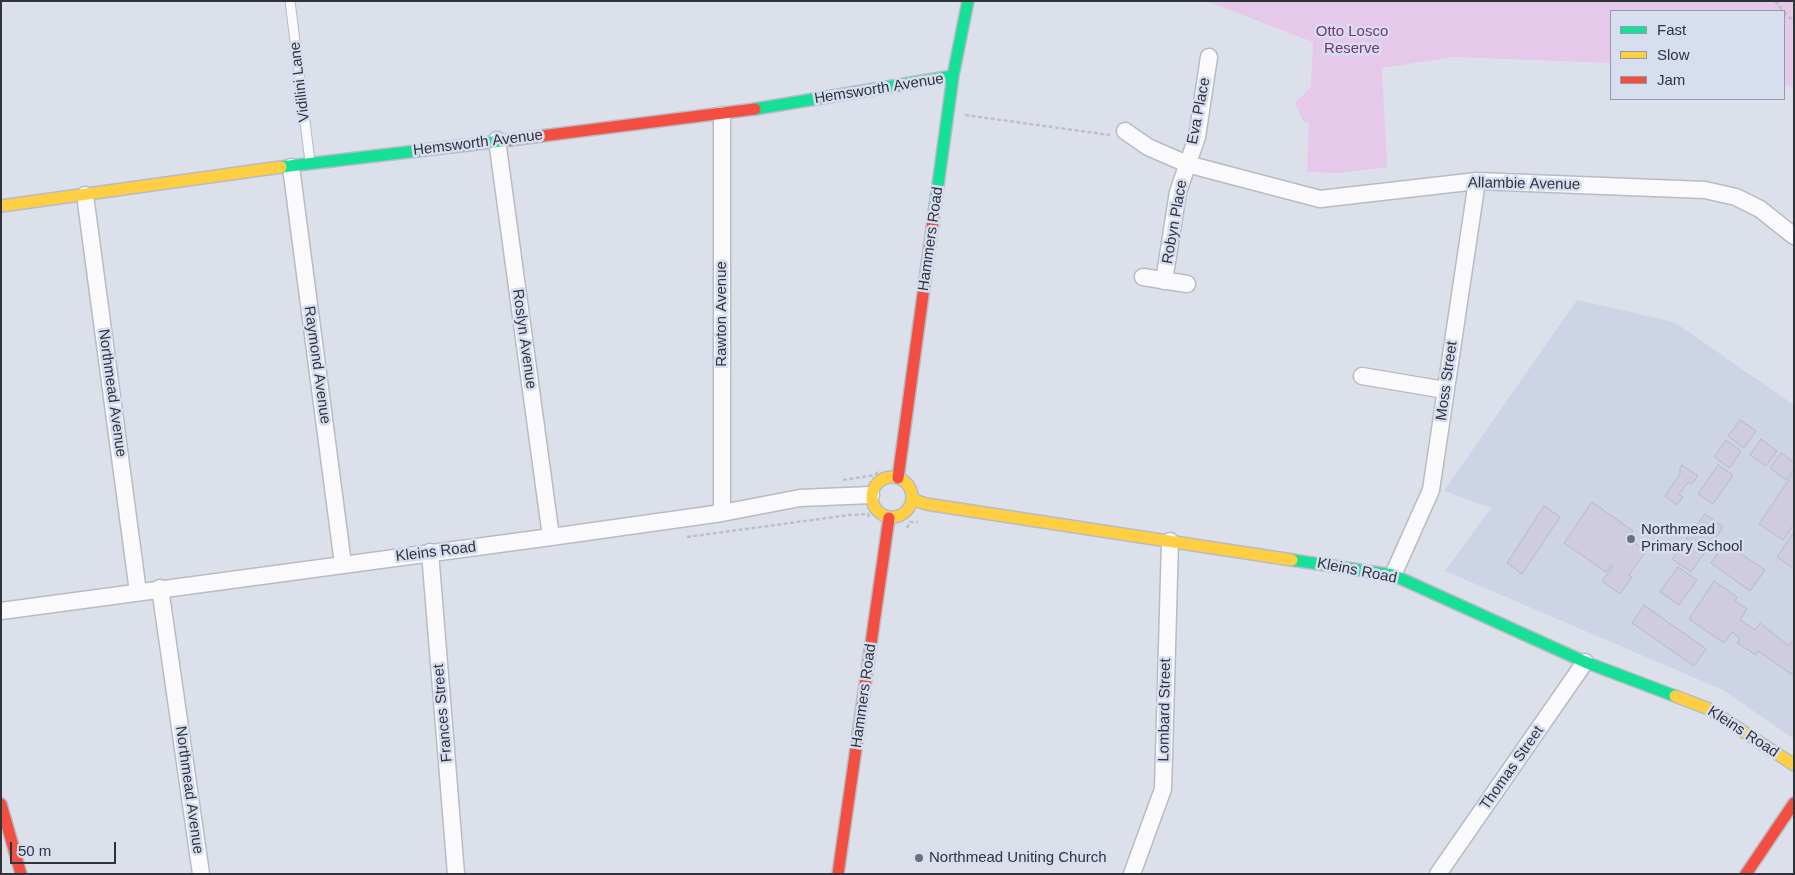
<!DOCTYPE html>
<html>
<head>
<meta charset="utf-8">
<style>
	body { margin:0 }
	#map { position:relative; width:1795px; height:875px; overflow:hidden; background:#dce0ea; font-family:Helvetica,sans-serif }
	canvas { display:block }
	.frame { position:absolute; inset:0; border:2px solid #30333a; pointer-events:none }
	.legend { position:absolute; left:1610px; top:10px; width:175px; height:90px; box-sizing:border-box; background:#d6def0; border:1px solid #949aa7; margin:0; padding:6px 9px; list-style:none; font-size:15px; color:#30333a }
	.legend li { display:flex; align-items:center; gap:10px; height:25px }
	.legend b { width:25px; border:1px solid #949aa7 }
	.scale { position:absolute; left:10px; top:842px; width:106px; height:22px; box-sizing:border-box; border:2px solid #30333a; border-top:0; padding-left:6px; font-size:15px; line-height:18px; white-space:nowrap; color:#30333a; -webkit-text-stroke:4px #d6def0; paint-order:stroke }
</style>
</head>
<body>
<div id="map">
<canvas width="1795" height="875"></canvas>
<div class="frame"></div>
<ul class="legend">
<li><b style="height:6px;background:#16e098"></b>Fast</li>
<li><b style="height:6px;background:#ffcf43"></b>Slow</li>
<li><b style="height:6px;background:#f24e42"></b>Jam</li>
</ul>
<div class="scale">50 m</div>
</div>
<script>
const context = document.querySelector('canvas').getContext('2d');
context.lineJoin = 'round';
function paint(path, color) {
  context.fillStyle = color;
  context.fill(path, 'evenodd');
}
function poly(rows) {
  const path = new Path2D();
  for (const r of rows) {
    if (r.length === 3) {
      path.moveTo(r[0] + r[2], r[1]);
      path.arc(r[0], r[1], r[2], 0, 2 * Math.PI);
      continue;
    }
    path.moveTo(r[0], r[1]);
    for (let i = 2; i < r.length; i += 2) path.lineTo(r[i], r[i + 1]);
  }
  return path;
}
function strokePath(path, color, width, dash) {
  context.strokeStyle = color;
  context.lineWidth = width;
  context.lineCap = dash ? 'butt' : 'round';
  context.setLineDash(dash || []);
  context.stroke(path);
}
function drawText(font, color, halo, rows, align = 'center') {
  context.font = font + ' Helvetica,sans-serif';
  context.lineWidth = 5;
  context.setLineDash([]);
  context.textBaseline = 'middle';
  context.strokeStyle = halo;
  context.fillStyle = color;
  for (const [text, x, y, turn = 0] of rows) {
    context.save();
    context.translate(x, y);
    context.rotate((+turn || 0) * Math.PI / 180);
    context.textAlign = isNaN(turn) ? turn : align;
    if (halo) context.strokeText(text, 0, 0);
    context.fillText(text, 0, 0);
    context.restore();
  }
}
paint(poly([
	[1577,300,1674,322,1794,405,1794,739,1723,690,1445,571,1491,508,1444,491]
]), '#ccd4e6');
paint(poly([
	[1206,1,1794,1,1794,89,1784,84,1784,11,1611,11,1611,63,1453,57,1382,68,1387,167,1339,173,1307,172,1309,121,1304,123,1295,103,1311,87,1313,42]
]), '#e6c8eb');
const building = poly([
	[1740,420,1756,431,1744,448,1728,436,1740,420],
	[1761,439,1777,451,1766,466,1750,455,1761,439],
	[1726,440,1741,451,1730,468,1714,457,1726,440],
	[1781,453,1794,462,1794,469,1786,480,1770,468,1781,453],
	[1682,465,1698,476,1692,484,1688,482,1679,494,1683,497,1677,505,1665,496,1680,474,1680,468,1682,465],
	[1718,465,1733,475,1713,504,1698,494,1718,465],
	[1794,472,1794,524,1783,540,1759,524,1794,472],
	[1592,502,1633,531,1628,538,1646,551,1629,575,1632,577,1620,594,1602,581,1613,566,1611,565,1606,572,1564,543,1592,502],
	[1544,506,1560,517,1522,574,1507,563,1544,506],
	[1705,514,1723,527,1691,572,1672,559,1705,514],
	[1794,532,1794,569,1777,557,1794,532],
	[1725,543,1765,570,1750,591,1711,563,1725,543],
	[1678,567,1697,580,1679,605,1660,592,1678,567],
	[1714,581,1737,597,1735,601,1747,609,1740,620,1755,630,1760,623,1789,646,1791,642,1794,644,1794,676,1758,651,1756,655,1737,643,1740,638,1732,632,1724,643,1689,619,1714,581],
	[1644,605,1706,649,1694,666,1632,623,1644,605]
]);
paint(building, '#ceccde');
strokePath(building, '#b9bac1', 1);
const lane = poly([
	[290,1,310,162]
]);
const street = poly([
	[1125,131,1148,147,1187,164,1320,199,1477,181,1705,190,1736,197,1760,209,1794,236],
	[497,140,551,537],
	[291,167,343,564],
	[85,195,138,592],
	[1143,277,1187,284],
	[1164,281,1178,192,1197,137,1209,57],
	[1362,376,1445,390],
	[722,513,722,115],
	[430,552,456,874],
	[1393,575,1431,490,1477,181],
	[160,588,201,874],
	[1,611,551,537,722,513,800,498,871,495],
	[1132,874,1163,789,1170,541],
	[1438,874,1585,662]
]);
const fast = poly([
	[755,109,953,76],
	[281,167,510,140],
	[934,214,953,76,968,1],
	[1292,560,1393,575,1585,662,1675,696]
]);
const slow = poly([
	[1,206,281,167],
	[892,497,20],
	[912,499,926,504,1292,560],
	[1675,696,1709,709,1794,765]
]);
const jam = poly([
	[510,140,755,109],
	[898,478,934,214],
	[1,804,21,874],
	[838,874,889,518],
	[1746,874,1794,803]
]);
strokePath(lane, '#b8bbc2', 11);
strokePath(street, '#b8bbc2', 19);
strokePath(fast, '#b8bbc2', 14);
strokePath(slow, '#b8bbc2', 14);
strokePath(jam, '#b8bbc2', 14);
strokePath(poly([
	[1775,1,1783,11],
	[1784,12,1794,21],
	[965,115,1110,135],
	[843,480,875,475,880,470],
	[907,528,910,522,918,522],
	[687,537,849,515,868,514,869,517]
]), '#bfc0c4', 2.5, [4, 2.5]);
strokePath(lane, '#fafafc', 9);
strokePath(street, '#fafafc', 16);
strokePath(fast, '#16e098', 11);
strokePath(slow, '#ffcf43', 11);
strokePath(jam, '#f24e42', 11);
for (const [x, y, r, color] of [
	[1631,539,5,"#6c7078"],
	[919,858,5,"#6c7078"]
]) {
  const dot = new Path2D();
  dot.arc(x, y, r, 0, 2 * Math.PI);
  context.fillStyle = color;
  context.fill(dot);
  strokePath(dot, '#d6def0', 2);
}
drawText('15px', '#783577', '#d6def0', [
	["Otto Losco",1352,32],
	["Reserve",1352,49]
]);
drawText('15px', '#30333a', '#d6def0', [
	["Vidilini Lane",300,82,-97],
	["Hemsworth Avenue",879,89,-9],
	["Eva Place",1199,111,-79],
	["Hemsworth Avenue",478,143,-7],
	["Allambie Avenue",1524,184,1],
	["Robyn Place",1175,222,-80],
	["Hammers Road",931,239,-82],
	["Rawton Avenue",722,314,-90],
	["Roslyn Avenue",524,339,82],
	["Raymond Avenue",317,365,82],
	["Moss Street",1447,381,-82],
	["Northmead Avenue",112,393,82],
	["Kleins Road",436,552,-7],
	["Kleins Road",1357,571,11],
	["Hammers Road",864,696,-82],
	["Lombard Street",1165,710,-89],
	["Frances Street",443,713,-95],
	["Kleins Road",1743,732,33],
	["Thomas Street",1512,768,-55],
	["Northmead Avenue",189,790,82]
]);
drawText('15px', '#30333a', '#d6def0', [
	["Northmead",1641,530],
	["Primary School",1641,547],
	["Northmead Uniting Church",929,858]
], 'left');
</script>
</body>
</html>
